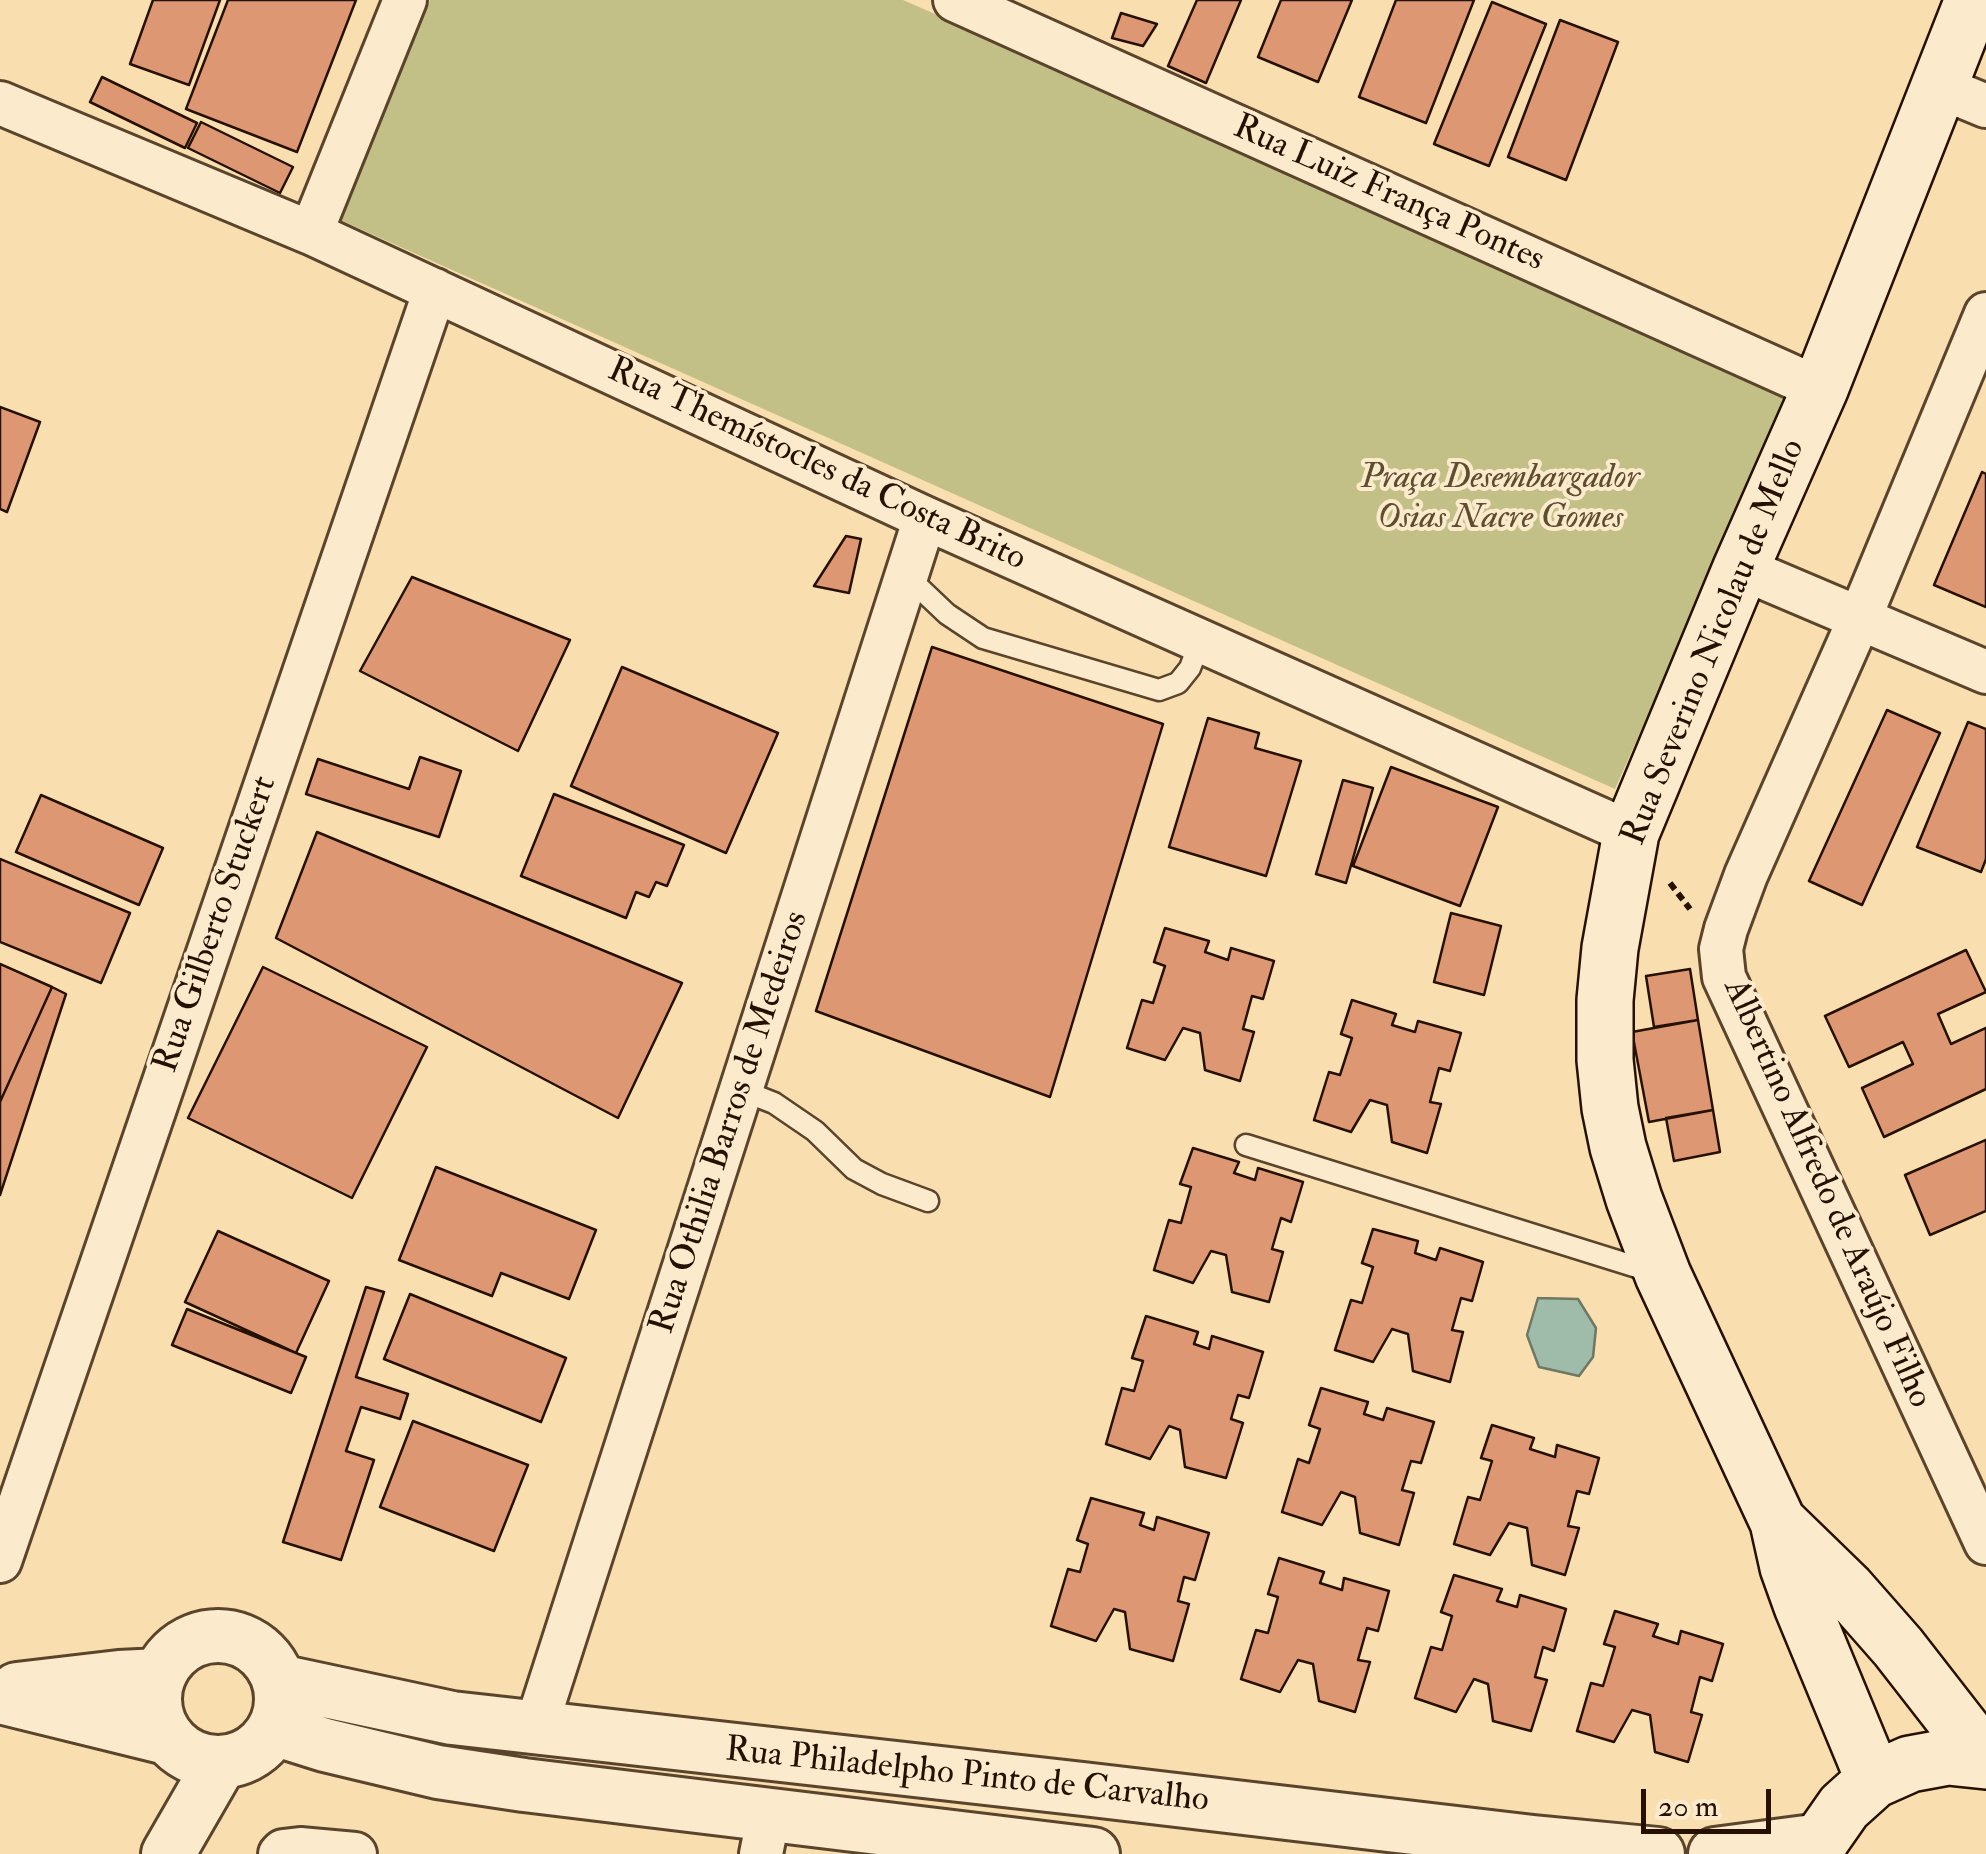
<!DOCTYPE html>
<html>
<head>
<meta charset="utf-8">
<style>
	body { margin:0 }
	#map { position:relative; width:1986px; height:1854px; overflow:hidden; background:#f9deaf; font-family:"IM FELL Double Pica",serif }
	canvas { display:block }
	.scale { position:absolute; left:1641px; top:1789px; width:130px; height:45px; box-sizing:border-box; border:5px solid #261100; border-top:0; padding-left:12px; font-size:30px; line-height:35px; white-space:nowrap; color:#261100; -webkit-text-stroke:8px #fbeacb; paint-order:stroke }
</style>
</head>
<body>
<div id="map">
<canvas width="1986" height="1854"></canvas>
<div class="scale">20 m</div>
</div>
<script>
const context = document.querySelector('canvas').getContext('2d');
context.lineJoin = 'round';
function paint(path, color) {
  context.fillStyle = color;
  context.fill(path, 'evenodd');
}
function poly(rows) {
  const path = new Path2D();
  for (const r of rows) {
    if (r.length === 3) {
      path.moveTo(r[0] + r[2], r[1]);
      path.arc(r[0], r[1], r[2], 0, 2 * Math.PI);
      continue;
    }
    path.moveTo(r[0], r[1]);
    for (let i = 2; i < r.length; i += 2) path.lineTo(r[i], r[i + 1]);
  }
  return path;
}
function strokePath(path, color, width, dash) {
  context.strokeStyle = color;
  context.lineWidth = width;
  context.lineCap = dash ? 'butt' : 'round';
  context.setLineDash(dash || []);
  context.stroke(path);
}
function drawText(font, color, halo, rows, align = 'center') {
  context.font = font + ' "IM FELL Double Pica",serif';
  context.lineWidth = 8;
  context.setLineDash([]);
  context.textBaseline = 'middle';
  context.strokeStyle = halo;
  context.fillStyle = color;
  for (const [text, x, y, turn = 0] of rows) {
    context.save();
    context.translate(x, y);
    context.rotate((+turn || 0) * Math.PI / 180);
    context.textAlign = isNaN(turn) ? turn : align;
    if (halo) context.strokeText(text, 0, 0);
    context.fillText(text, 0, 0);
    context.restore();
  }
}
paint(poly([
	[430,0,903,0,1792,390,1615,789,340,220]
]), '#c3c087');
const water = poly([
	[1538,1298,1578,1299,1596,1328,1593,1357,1579,1376,1539,1367,1527,1335,1538,1298]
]);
paint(water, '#9ebca9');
strokePath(water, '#6e7865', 2.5);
const building = poly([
	[153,0,220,0,189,85,130,64,153,0],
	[228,0,356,0,297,152,186,109,228,0],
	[1197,0,1241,0,1206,83,1168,66,1197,0],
	[1281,0,1352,0,1318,82,1258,57,1281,0],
	[1396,0,1474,0,1426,123,1359,97,1396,0],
	[1492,2,1546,24,1489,166,1434,144,1492,2],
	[1121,13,1157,24,1143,46,1112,38,1121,13],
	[1560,20,1618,42,1566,180,1508,157,1560,20],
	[102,77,197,123,185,148,90,102,102,77],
	[201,122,293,167,280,193,188,148,201,122],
	[0,407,40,422,7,512,0,509,0,407],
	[1982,472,1986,474,1986,607,1934,585,1982,472],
	[846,536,861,539,849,593,814,586,846,536],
	[412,577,570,640,518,751,360,671,412,577],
	[932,647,1163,724,1050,1097,816,1011,932,647],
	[622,667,778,733,726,853,571,786,622,667],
	[1887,710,1940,733,1862,905,1809,881,1887,710],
	[1208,718,1259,733,1255,748,1301,761,1266,876,1169,847,1208,718],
	[1968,722,1986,729,1986,859,1981,872,1917,847,1968,722],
	[420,757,461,771,439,837,306,794,318,759,409,789,420,757],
	[1391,767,1498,807,1460,906,1353,866,1391,767],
	[1343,780,1373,788,1346,883,1316,874,1343,780],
	[554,794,684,845,667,886,656,882,649,897,636,892,626,918,521,876,554,794],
	[41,795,163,848,139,905,16,852,41,795],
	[317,832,682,983,618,1118,276,938,317,832],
	[0,859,130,913,101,983,0,942,0,859],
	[1451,913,1501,926,1484,995,1434,982,1451,913],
	[1165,928,1209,941,1205,952,1228,960,1231,948,1274,961,1263,999,1252,996,1243,1029,1254,1032,1240,1081,1205,1070,1200,1033,1183,1028,1165,1060,1127,1048,1142,1000,1153,1003,1165,966,1154,962,1165,928],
	[1966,950,1986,992,1938,1014,1951,1044,1986,1028,1986,1089,1884,1137,1862,1088,1913,1064,1903,1042,1849,1067,1825,1016,1966,950],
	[0,964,52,987,0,1102,0,964],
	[263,967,427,1047,352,1198,188,1118,263,967],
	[1690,969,1698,1020,1654,1027,1646,976,1690,969],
	[52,987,66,994,0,1195,0,1102,52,987],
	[1352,1000,1396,1014,1392,1025,1415,1032,1418,1021,1461,1033,1450,1071,1439,1068,1430,1102,1441,1104,1427,1153,1392,1142,1387,1105,1370,1100,1351,1132,1314,1120,1329,1072,1340,1075,1352,1038,1341,1034,1352,1000],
	[1698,1020,1713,1110,1649,1122,1632,1032,1698,1020],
	[1713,1110,1720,1152,1674,1161,1666,1118,1713,1110],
	[1986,1140,1986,1211,1930,1235,1905,1175,1986,1140],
	[1193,1148,1239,1162,1234,1173,1255,1180,1258,1168,1303,1182,1291,1222,1281,1218,1272,1249,1283,1252,1269,1302,1232,1292,1226,1255,1211,1251,1193,1283,1154,1270,1169,1220,1181,1223,1191,1187,1180,1184,1193,1148],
	[436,1167,596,1230,569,1299,501,1273,492,1296,399,1260,436,1167],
	[1373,1229,1418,1241,1415,1253,1436,1260,1440,1248,1483,1262,1472,1301,1461,1298,1452,1330,1463,1332,1450,1382,1413,1371,1408,1334,1392,1329,1373,1362,1335,1350,1351,1300,1362,1303,1373,1267,1362,1263,1373,1229],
	[218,1231,329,1281,296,1353,185,1302,218,1231],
	[366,1287,384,1292,356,1377,408,1394,400,1419,361,1407,346,1451,374,1460,341,1560,283,1542,366,1287],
	[410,1294,566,1358,541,1422,384,1359,410,1294],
	[187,1309,306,1357,291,1393,172,1345,187,1309],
	[1146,1316,1198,1332,1194,1344,1209,1349,1212,1336,1263,1352,1249,1398,1238,1395,1231,1419,1243,1423,1226,1478,1185,1467,1180,1430,1169,1426,1150,1459,1106,1444,1122,1388,1134,1391,1143,1361,1132,1358,1146,1316],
	[1321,1388,1368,1402,1364,1414,1383,1420,1387,1408,1434,1422,1421,1463,1411,1461,1402,1490,1414,1493,1399,1545,1360,1533,1355,1497,1341,1492,1322,1525,1282,1512,1298,1459,1309,1463,1320,1429,1309,1425,1321,1388],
	[413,1421,528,1465,494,1551,380,1507,413,1421],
	[1492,1425,1534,1438,1530,1449,1555,1457,1557,1445,1599,1458,1589,1494,1577,1491,1568,1526,1579,1528,1565,1575,1532,1565,1527,1528,1509,1523,1490,1555,1454,1544,1468,1497,1480,1500,1492,1461,1481,1458,1492,1425],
	[1091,1498,1144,1513,1140,1525,1154,1530,1157,1517,1209,1533,1195,1580,1184,1577,1178,1601,1189,1604,1173,1661,1130,1649,1125,1612,1114,1609,1096,1641,1051,1626,1068,1569,1080,1572,1088,1544,1077,1540,1091,1498],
	[1279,1558,1324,1572,1320,1583,1342,1590,1344,1578,1389,1591,1378,1631,1367,1628,1358,1660,1370,1662,1355,1712,1319,1701,1313,1664,1298,1660,1280,1692,1241,1679,1256,1630,1268,1633,1278,1597,1268,1594,1279,1558],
	[1454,1575,1502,1589,1497,1601,1517,1607,1520,1595,1566,1609,1554,1651,1543,1647,1535,1677,1547,1680,1531,1731,1493,1721,1488,1684,1474,1679,1456,1712,1415,1698,1431,1647,1442,1650,1452,1616,1441,1612,1454,1575],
	[1615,1611,1658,1624,1653,1636,1678,1644,1681,1631,1723,1644,1712,1681,1700,1677,1691,1712,1702,1715,1688,1762,1655,1752,1650,1715,1632,1710,1614,1742,1577,1731,1591,1683,1603,1686,1615,1647,1604,1644,1615,1611]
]);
paint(building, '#dd9873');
strokePath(building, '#261100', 2.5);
const service = poly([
	[907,576,947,614,983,638,1159,690,1178,683,1190,668,1200,641],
	[741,1090,774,1103,815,1131,854,1169,882,1184,928,1201],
	[1246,1145,1656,1273]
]);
const minor = poly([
	[955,0,1820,389],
	[1940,87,1986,106],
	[0,103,311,233,925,518,1631,833],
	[311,233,405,0],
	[1986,314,1859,620,1746,875,1726,929,1721,949,1724,977,1986,1543],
	[1741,568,1986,672],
	[0,1561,435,290],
	[536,1727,925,518],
	[280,1854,283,1851,300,1849,355,1854],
	[761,1854,769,1814]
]);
const tertiary = poly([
	[218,1699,63],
	[279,1681,452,1718,1083,1789,1533,1842,1658,1854],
	[17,1689,119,1677,160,1675],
	[0,1697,167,1738],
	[274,1729,325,1745,438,1772,524,1785,1093,1854],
	[168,1854,221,1762],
	[1715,1854,1821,1840]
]);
const secondary = poly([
	[1778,1522,1847,1589,1898,1647,1986,1760],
	[1874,1780,1802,1606,1788,1567,1778,1522,1663,1275,1634,1199,1618,1147,1610,1108,1605,1060,1605,1000,1610,948,1631,833,1741,568,1820,389,1973,0],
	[1816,1854,1821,1840,1844,1807,1874,1780,1910,1764,1948,1757,1986,1761]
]);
strokePath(service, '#5b442c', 25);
strokePath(minor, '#5b442c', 48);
strokePath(tertiary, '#5b442c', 58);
strokePath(secondary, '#261100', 60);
strokePath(poly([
	[1670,883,1690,909]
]), '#261100', 6, [8, 5]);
strokePath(service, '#fbeacb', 20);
strokePath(minor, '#fbeacb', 42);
strokePath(tertiary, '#fbeacb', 52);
strokePath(secondary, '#fbeacb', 55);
drawText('35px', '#261100', '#fbeacb', [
	["Rua Luiz França Pontes",1388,195,24],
	["Rua Themístocles da Costa Brito",816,466,25],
	["Rua Severino Nicolau de Mello",1715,643,-68],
	["Rua Gilberto Stuckert",217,925,-71],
	["Rua Othilia Barros de Medeiros",731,1123,-72],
	["Albertino Alfredo de Araújo Filho",1826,1194,66],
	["Rua Philadelpho Pinto de Carvalho",967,1777,6]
]);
drawText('italic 35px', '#5d4e2f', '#fbeacb', [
	["Praça Desembargador",1500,479],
	["Osias Nacre Gomes",1500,519]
]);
</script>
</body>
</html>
